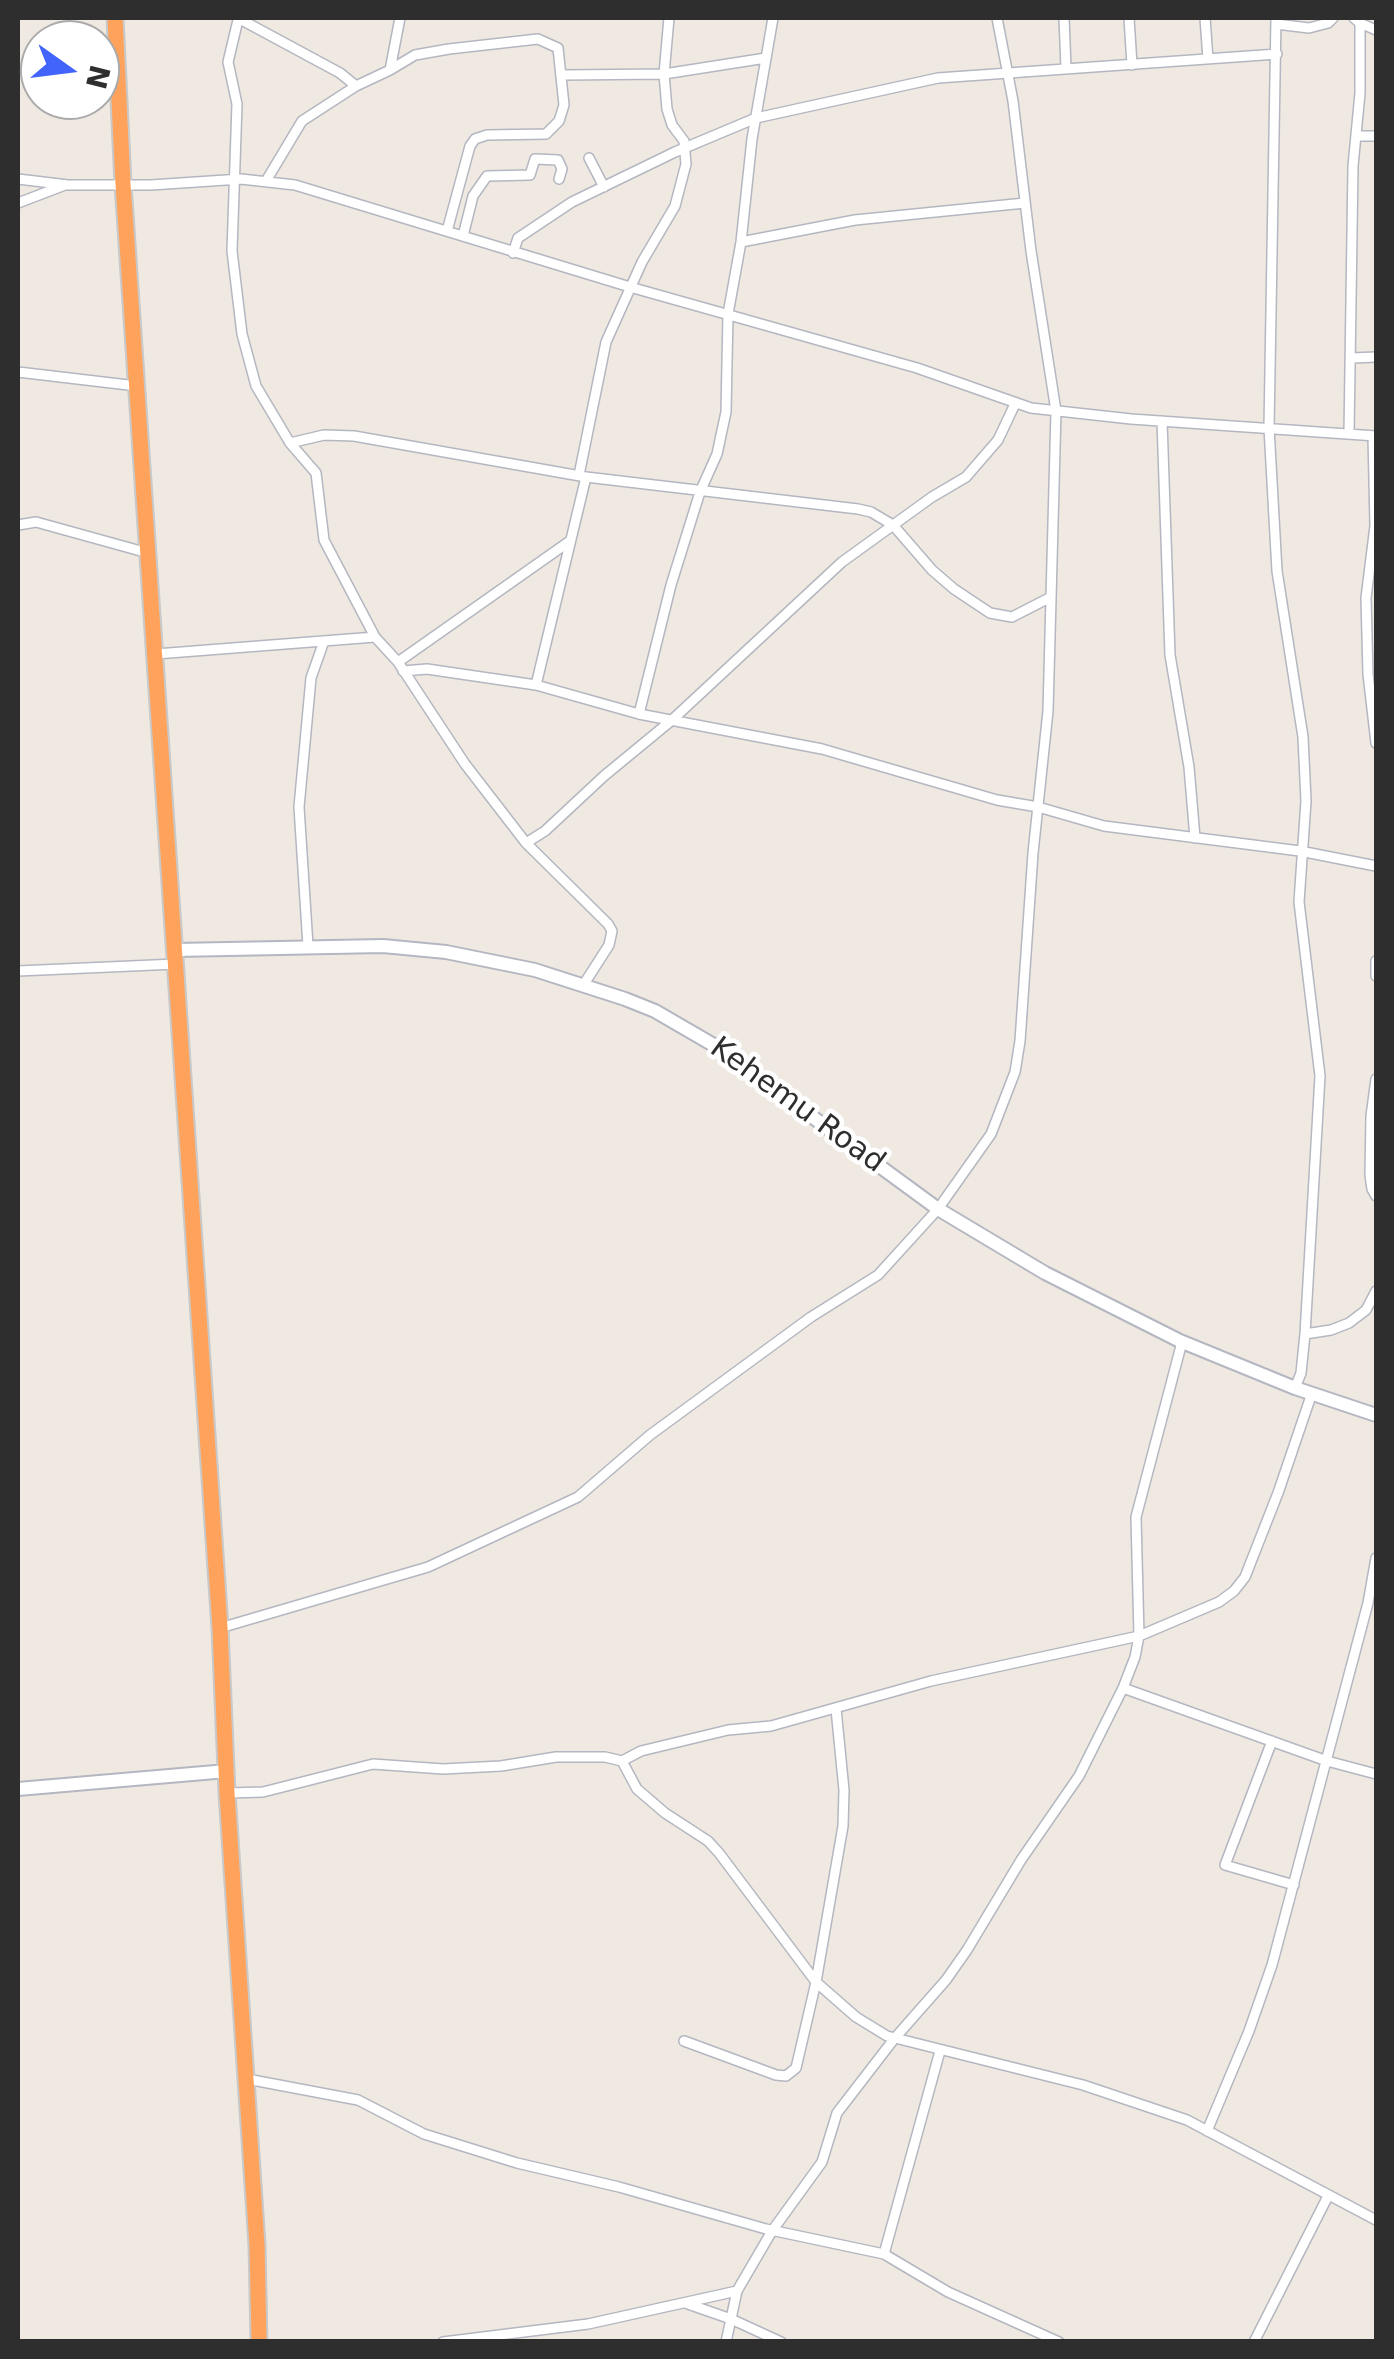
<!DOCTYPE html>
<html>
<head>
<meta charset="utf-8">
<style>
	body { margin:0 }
	#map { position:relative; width:1394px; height:2359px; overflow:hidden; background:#efe9e1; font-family:"DejaVu Sans",sans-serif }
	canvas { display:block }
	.frame { position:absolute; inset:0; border:20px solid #2e2e2e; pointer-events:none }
	.north { position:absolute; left:20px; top:20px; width:100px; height:100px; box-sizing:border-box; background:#fff; border:2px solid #ababab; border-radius:50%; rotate:104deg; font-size:28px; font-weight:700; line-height:40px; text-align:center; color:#2e2e2e }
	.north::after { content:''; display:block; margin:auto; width:35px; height:45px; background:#4264fb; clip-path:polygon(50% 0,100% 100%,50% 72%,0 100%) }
</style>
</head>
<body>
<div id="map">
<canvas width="1394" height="2359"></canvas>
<div class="frame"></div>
<div class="north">N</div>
</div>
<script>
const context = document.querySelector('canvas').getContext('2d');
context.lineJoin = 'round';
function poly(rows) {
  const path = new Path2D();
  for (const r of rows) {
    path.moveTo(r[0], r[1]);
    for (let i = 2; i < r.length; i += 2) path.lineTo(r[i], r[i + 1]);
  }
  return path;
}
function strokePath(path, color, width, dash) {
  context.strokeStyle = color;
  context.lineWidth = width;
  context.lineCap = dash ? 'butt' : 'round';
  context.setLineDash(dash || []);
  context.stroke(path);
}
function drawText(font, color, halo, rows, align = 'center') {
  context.font = font + ' "DejaVu Sans",sans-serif';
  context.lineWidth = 9;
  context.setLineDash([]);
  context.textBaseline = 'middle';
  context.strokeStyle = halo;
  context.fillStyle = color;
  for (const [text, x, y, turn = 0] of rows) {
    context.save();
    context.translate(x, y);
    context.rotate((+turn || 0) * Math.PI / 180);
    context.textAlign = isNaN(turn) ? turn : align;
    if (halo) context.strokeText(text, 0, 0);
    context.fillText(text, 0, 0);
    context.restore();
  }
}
const street = poly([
	[238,18,340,73,356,86],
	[1064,18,1066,68],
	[1129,18,1132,65],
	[1205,18,1208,59],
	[1276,18,1269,428,1277,571,1303,737,1306,801,1299,902,1320,1076,1305,1334,1301,1373,1295,1388],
	[238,20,228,62,237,104,232,251,242,334,256,386,290,443,316,473,324,540,375,637,398,662,465,764,526,843,608,924,612,931,609,945,584,984],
	[1360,23,1376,30],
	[1276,24,1309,28,1328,23,1333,18],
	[390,70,415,55,449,49,538,39,558,48,564,105,559,121,546,134,487,135,475,139,470,146,447,231],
	[563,75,664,74,766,58],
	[1356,136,1376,136],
	[589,158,604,187],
	[18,179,68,185,151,185,241,179,295,185,630,287,917,368,1031,408,1131,419,1376,436],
	[266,181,302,121,356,86,390,70,400,18],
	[18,203,65,185],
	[463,236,473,196,487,176,530,175,535,159,558,160,562,169,559,179],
	[741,242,855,220,1025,203],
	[513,253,518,238,572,202,675,152,756,118,938,78,1277,54],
	[1352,358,1376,357],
	[18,372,137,386],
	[1162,421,1170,655,1189,767,1195,838],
	[1349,434,1353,166,1360,93,1360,23,1354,18],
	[1373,436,1375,526,1366,598,1368,674,1376,743],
	[290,443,324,435,354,436,586,477,858,509,871,512,893,525,932,570,954,589,990,613,1012,617,1051,597],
	[579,475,606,342,642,262,675,206,686,164,684,141,672,125,667,109,664,74,669,18],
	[18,525,36,522,148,553],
	[156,654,375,637],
	[398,662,570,541],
	[403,671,427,669,536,685,639,714,822,749,997,800,1038,807,1104,826,1300,851,1376,866],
	[536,685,586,477],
	[639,714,671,585,700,492,717,454,726,412,728,314,741,242,752,139,773,18],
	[526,843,545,831,604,776,672,720,842,562,932,497,966,477,998,440,1015,404],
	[308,946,299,807,311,678,324,641],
	[1376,961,1376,976],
	[18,971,176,964],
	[1376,1079,1371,1116,1370,1175,1372,1189,1376,1196],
	[1305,1334,1331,1330,1349,1323,1366,1310,1376,1291],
	[220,1628,428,1567,578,1497,650,1435,811,1317,878,1275,938,1209,991,1134,1015,1072,1020,1041,1033,853,1048,711,1056,411,1031,251,1013,101,997,18],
	[1123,1688,1327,1761,1376,1774],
	[1272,1741,1225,1865,1294,1885],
	[622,1761,641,1751,728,1730,771,1726,931,1681,1139,1636,1219,1602,1234,1591,1245,1577,1278,1493,1312,1393],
	[227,1793,263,1792,373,1764,443,1769,501,1766,556,1757,605,1757,622,1761,637,1789,665,1813,708,1841,719,1853,816,1982,856,2017,887,2036,1083,2085,1187,2120,1376,2220],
	[684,2041,776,2075,786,2076,796,2068,816,1982,843,1826,844,1790,836,1709],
	[247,2079,358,2100,424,2134,517,2163,619,2187,766,2229,884,2254,948,2292,1059,2342],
	[1207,2131,1249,2031,1272,1965,1368,1603,1376,1558],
	[884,2254,940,2051],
	[688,2304,731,2319,781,2342],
	[443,2342,588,2324,737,2291],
	[726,2342,737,2291,772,2231,822,2162,837,2113,894,2039,946,1980,967,1950,1021,1860,1079,1776,1123,1688,1135,1657,1139,1636,1136,1517,1182,1342],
	[1254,2342,1328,2196]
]);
const secondary = poly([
	[176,950,383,946,446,952,535,970,625,999,655,1011,717,1047,938,1209,1045,1273,1180,1341,1295,1388,1376,1415],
	[18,1789,227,1771]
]);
const highway = poly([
	[115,18,123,184,220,1628,227,1793,257,2245,259,2342]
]);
strokePath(street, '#b4b7c1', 12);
strokePath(secondary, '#b4b7c1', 16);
strokePath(highway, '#c9c9c9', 19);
strokePath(street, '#fff', 9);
strokePath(secondary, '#fff', 12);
strokePath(highway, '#ffa35c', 15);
drawText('30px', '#2e2e2e', '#fff', [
	["Kehemu Road",797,1106,36]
]);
</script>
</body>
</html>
